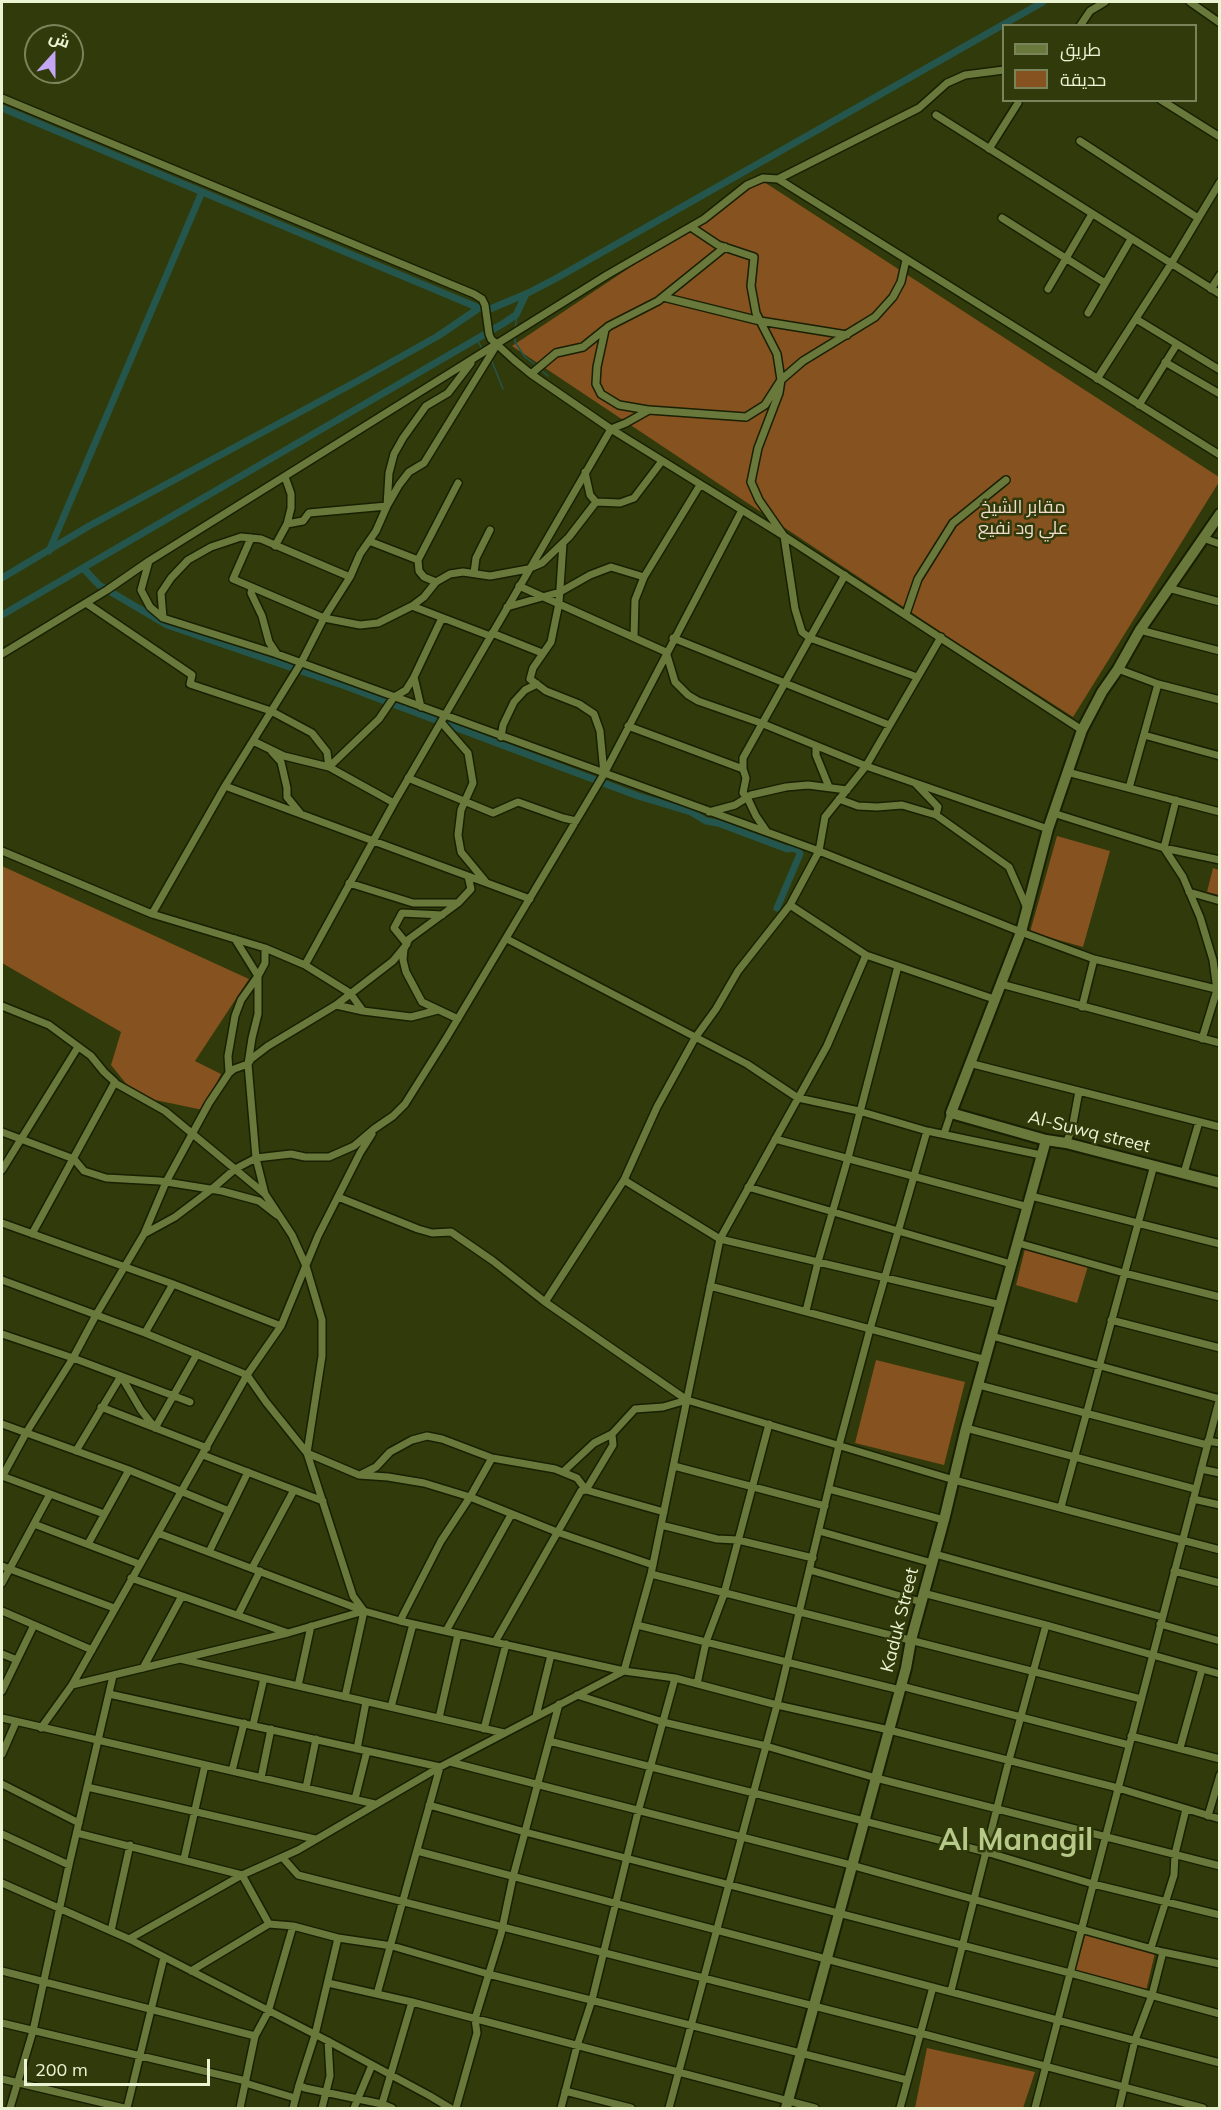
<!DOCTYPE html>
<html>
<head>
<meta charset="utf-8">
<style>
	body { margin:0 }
	#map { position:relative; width:1221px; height:2110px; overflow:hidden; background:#303a0a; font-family:Mulish,Cairo,sans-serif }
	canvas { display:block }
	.frame { position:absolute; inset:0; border:3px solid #eaf4d3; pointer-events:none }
	.legend { position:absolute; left:1002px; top:24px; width:195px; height:78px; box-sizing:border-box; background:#303a0a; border:2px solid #7a845a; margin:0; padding:8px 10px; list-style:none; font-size:18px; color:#eaf4d3 }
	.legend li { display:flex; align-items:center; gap:12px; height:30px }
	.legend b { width:30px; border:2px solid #7a845a }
	.north { position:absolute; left:24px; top:24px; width:60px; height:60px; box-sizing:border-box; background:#303a0a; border:2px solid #7a845a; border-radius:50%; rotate:21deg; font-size:16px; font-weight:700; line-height:24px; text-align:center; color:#eaf4d3 }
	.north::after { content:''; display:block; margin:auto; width:21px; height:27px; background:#c3a7f2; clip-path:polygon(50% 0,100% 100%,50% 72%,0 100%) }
	.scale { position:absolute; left:24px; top:2059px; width:186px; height:27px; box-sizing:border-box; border:3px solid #eaf4d3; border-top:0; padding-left:8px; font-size:18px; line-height:21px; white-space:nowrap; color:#eaf4d3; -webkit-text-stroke:4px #303a0a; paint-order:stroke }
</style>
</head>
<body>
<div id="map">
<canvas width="1221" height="2110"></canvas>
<div class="frame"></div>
<ul class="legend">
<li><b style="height:8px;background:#69783b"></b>طريق</li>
<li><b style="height:16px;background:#86521f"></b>حديقة</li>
</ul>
<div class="north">ش</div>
<div class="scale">200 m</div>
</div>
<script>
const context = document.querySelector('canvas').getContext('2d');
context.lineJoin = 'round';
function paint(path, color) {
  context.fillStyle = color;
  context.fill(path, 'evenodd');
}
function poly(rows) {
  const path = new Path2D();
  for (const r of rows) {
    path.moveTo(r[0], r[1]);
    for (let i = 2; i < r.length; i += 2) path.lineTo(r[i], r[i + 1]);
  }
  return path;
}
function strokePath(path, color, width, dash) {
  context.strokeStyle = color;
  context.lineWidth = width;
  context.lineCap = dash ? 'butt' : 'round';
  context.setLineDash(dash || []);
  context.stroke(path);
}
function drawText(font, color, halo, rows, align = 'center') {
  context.font = font + ' Mulish,Cairo,sans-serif';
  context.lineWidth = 5;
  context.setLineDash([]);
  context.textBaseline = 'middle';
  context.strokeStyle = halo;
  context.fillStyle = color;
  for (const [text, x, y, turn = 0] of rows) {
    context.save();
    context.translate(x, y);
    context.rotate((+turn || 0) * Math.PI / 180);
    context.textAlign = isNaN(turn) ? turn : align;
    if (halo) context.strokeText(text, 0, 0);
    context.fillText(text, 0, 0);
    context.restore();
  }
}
paint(poly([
	[761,180,1219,477,1219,482,1073,717,950,638,512,346],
	[1057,836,1110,851,1083,947,1030,932],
	[2,866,249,979,195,1061,221,1074,203,1110,136,1096,111,1065,121,1032,2,963],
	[1213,868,1219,870,1219,895,1207,892],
	[1025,1249,1088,1266,1077,1303,1016,1285],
	[876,1360,965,1382,944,1465,855,1443],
	[1086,1932,1155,1953,1146,1991,1075,1972],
	[927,2048,1035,2072,1023,2108,915,2108]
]), '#86521f');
strokePath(poly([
	[515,330,517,313],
	[515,335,515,342,525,357,537,366],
	[477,339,482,349],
	[491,359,503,389],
	[540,369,548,376]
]), '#25564d', 1.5);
strokePath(poly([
	[2,108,479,308,490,309,526,294,555,279,1043,2],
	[49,551,202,192],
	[83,568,99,585,167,625,345,686,638,796,691,812,706,821,718,823,787,849,792,848,798,850,800,854,777,908],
	[2,578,89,526,363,378,438,336,479,308],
	[2,615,504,323,516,315,526,294]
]), '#25564d', 7);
const street = poly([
	[1190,2,1220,23],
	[1080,26,1090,11,1105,2],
	[2,98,474,294,482,299,485,305,489,334,491,339,514,360,531,374,611,429,784,536,1082,730],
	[1161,100,1220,137],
	[936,115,1220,294],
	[1080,141,1198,218],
	[989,149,1018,103],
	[778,179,919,108,947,83,965,75,1004,70],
	[1002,218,1105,283],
	[691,227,718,245,754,257,751,286,756,313,777,354,781,380,779,393,758,448,751,482,759,500,784,536,795,609,802,632,810,638,917,677],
	[1048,289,1092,214],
	[1211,289,1220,275],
	[663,297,760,321,847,335],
	[1088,313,1131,239],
	[1136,319,1220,370],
	[605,330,597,367,596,384,601,394,619,405,648,410],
	[1165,362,1220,394],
	[531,374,556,353,583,347,609,326,658,301,725,247],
	[1097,379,1171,264,1220,182],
	[1139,405,1177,344],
	[585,472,590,495,596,502],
	[285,477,291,494,291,508,287,524],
	[251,538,233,579,324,618,360,625,378,623,412,606,424,597,436,582,450,574,463,572,490,576,528,569,542,563,569,537,596,502,620,503,634,498,662,461],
	[1203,538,1220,544],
	[369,541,418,560],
	[563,543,559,603,551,642,533,668,530,679,546,691,579,704,594,714,600,731,604,774],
	[275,546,287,524,303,521,309,513,387,506,389,473,394,454,403,438,426,406,448,393,471,363],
	[149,561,141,590,150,607,163,618,277,654,819,851,825,817,866,766,941,637],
	[474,573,476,558,490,530],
	[436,582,424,577,419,571,418,560,458,483],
	[519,586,666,652,675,682,688,695,698,701,761,723,866,766,1048,829],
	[252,587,251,593,262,616,269,642,277,654],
	[1168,588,1220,602],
	[86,603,192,675,190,684,271,711,312,733,327,752,329,767],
	[412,606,490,636],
	[507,607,560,592,590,575,611,567,644,577],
	[906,614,918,579,953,523,1006,480],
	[163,618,161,593,171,578,188,560,211,547,241,537,261,539,350,577],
	[1140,630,1220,651],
	[492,633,542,653],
	[634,637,635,600,644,577,700,485],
	[673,638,889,725],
	[2,654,107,590,149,561,607,275,704,219,747,185,763,178,778,179,1220,455],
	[1118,669,1158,684,1220,700],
	[421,707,414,677,442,618],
	[441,722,468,753,473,783,461,810,458,835,461,852,485,881],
	[628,726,743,769],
	[1144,735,1220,756],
	[501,737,503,725,514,702,525,690,537,684],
	[253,741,284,756,329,767,394,803],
	[816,746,816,755,829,787],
	[272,752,281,762,287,788,287,797,300,813],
	[329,767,379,719,394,697,406,690,414,677],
	[1067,772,1220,812],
	[408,778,493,813,518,802,563,818,576,821],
	[916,784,938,807,936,815],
	[225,786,530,899],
	[1129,788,1158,684],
	[839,799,858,806,877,807,902,805,936,815,1009,867,1027,908],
	[1176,800,1164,848,1183,877,1200,917,1213,960,1217,990,1202,1039],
	[709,812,735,805,751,795,786,787,808,785,847,790],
	[1053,813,1164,848,1220,860],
	[767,832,756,816,747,797,743,793,746,778,743,769,743,758,845,575],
	[2,851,152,914,265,948,305,965,350,993,363,1011,411,1017,438,1010],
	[349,883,413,903,458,903,471,889,468,876],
	[1189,892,1220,901],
	[790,905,866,955],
	[152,914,225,786,301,663,324,618,350,577,360,554,376,531,387,506,399,485,409,472,424,463,496,346],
	[235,939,258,976,241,1000,235,1016,228,1056,229,1073,234,1069,248,1064,251,1059,268,1046,336,1005,363,1011],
	[507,939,747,1064,798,1098,859,1111,927,1131,1041,1155],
	[265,948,265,963,258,976,258,1014,252,1038,248,1064,256,1158,291,1154,305,1157,329,1157,354,1146,374,1129,393,1116,405,1104,447,1037,604,774,742,510],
	[305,965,394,803,611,429,626,423,649,410,746,417,765,405,781,380,803,361,875,317,893,297,901,282,906,260],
	[1001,984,1220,1043],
	[336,1005,393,961,407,944,394,928,402,913,442,915],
	[2,1006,49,1025,91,1056,104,1072,115,1082,32,1234],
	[1082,1007,1094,959],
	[458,1019,422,1002,406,972,403,960,404,949,409,939,458,903],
	[969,1063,1220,1127],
	[115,1083,165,1111,265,1194],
	[2,1132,74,1159,84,1171,106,1178,160,1181,222,1191,259,1201,277,1215],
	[944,1134,951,1113],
	[775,1139,1028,1207],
	[1066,1143,1072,1129,1079,1091],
	[2,1170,78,1047],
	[1184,1173,1199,1122],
	[624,1180,720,1239,1001,1305],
	[748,1187,1011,1264],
	[1031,1196,1220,1244],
	[338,1197,418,1229,432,1233,451,1232,493,1261,545,1302,687,1400,954,1480,1220,1550],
	[2,1223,173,1284,281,1326],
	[144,1234,166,1182,209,1103,229,1073],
	[1018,1243,1124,1273,1220,1297],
	[2,1280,145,1333,247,1375,266,1402,307,1453,359,1475,388,1477,424,1483,470,1497,557,1532,653,1565],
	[710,1286,986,1360],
	[545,1302,624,1180,657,1107,695,1038,716,1009,738,971,790,905,819,851,1021,932,1094,959,1220,990],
	[806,1311,818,1262,848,1158,898,966],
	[1111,1320,1220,1348],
	[145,1333,173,1284],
	[2,1334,73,1358,190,1402],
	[992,1336,1220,1399],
	[979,1385,1207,1445],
	[101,1407,207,1448],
	[2,1424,129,1470,229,1511],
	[966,1428,1195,1489],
	[1208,1441,1220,1443],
	[76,1451,121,1376,141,1410,155,1428,197,1354],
	[203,1455,323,1501],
	[674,1466,825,1506],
	[1201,1469,1220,1473],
	[563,1472,594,1443,612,1434,635,1409,663,1407,687,1400],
	[362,1474,376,1467,390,1452,412,1440,427,1436,442,1439,492,1458,555,1469,577,1478,586,1490,613,1445,612,1434],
	[2,1476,104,1514],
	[2,1477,26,1433,73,1358,96,1315,144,1234,175,1217,212,1189,235,1169,256,1158,265,1194,292,1235,306,1266,322,1320,322,1356,307,1453,353,1596,364,1611,345,1697],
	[829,1489,944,1520],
	[1193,1499,1220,1505],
	[1061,1507,1154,1165],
	[34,1524,139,1564],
	[661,1525,717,1539,738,1540,813,1558],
	[819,1531,932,1563],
	[158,1533,364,1611,400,1621,624,1671,675,1678,777,1705,889,1730,1118,1788,1220,1819],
	[88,1544,129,1470],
	[209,1552,248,1472],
	[935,1554,1162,1617],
	[2,1566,114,1608],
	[252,1568,294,1490],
	[810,1570,921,1602],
	[1174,1571,1220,1583],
	[651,1574,1141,1699],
	[131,1578,288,1633],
	[2,1583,50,1494],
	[923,1593,1046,1625,1220,1674],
	[2,1611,92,1650],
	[238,1615,260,1571],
	[400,1621,441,1541,470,1497,492,1458],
	[1160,1624,1220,1641],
	[637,1625,900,1690],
	[446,1631,511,1515],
	[495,1642,581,1491,586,1490,664,1512],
	[2,1654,17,1660],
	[180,1659,504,1733],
	[143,1668,182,1596],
	[697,1684,706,1642,724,1594,769,1424],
	[72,1685,288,1633,364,1611],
	[298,1686,311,1626],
	[901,1686,1129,1745],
	[2,1691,34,1625],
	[109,1694,440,1767,377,1994],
	[577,1695,663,1722,766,1746,876,1778,1220,1866],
	[391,1707,413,1624],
	[536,1716,551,1655],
	[2,1718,375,1804],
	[439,1718,458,1634],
	[253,1725,264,1678],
	[41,1728,72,1685,247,1375,281,1326,318,1236,360,1153,372,1134],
	[484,1729,506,1644],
	[1131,1736,1220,1759],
	[549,1741,986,1852,1093,1884,1220,1915],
	[1180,1748,1202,1669],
	[357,1749,366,1702],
	[2,1754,16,1722],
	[450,1762,851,1865,1163,1952,1220,1964],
	[232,1771,244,1723],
	[261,1778,271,1729],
	[2,1784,79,1823],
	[87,1787,315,1839],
	[306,1788,316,1739],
	[355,1799,367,1751],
	[429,1805,525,1832,1070,1973,1220,2014],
	[1208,1816,1220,1775],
	[77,1833,242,1875,269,1924,293,1926,338,1938,392,1946,488,1974,907,2080],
	[2,1834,69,1865],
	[417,1851,1220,2063],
	[283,1858,298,1875,920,2033,1203,2108],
	[184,1859,205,1765],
	[2,1883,129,1939,328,2041,430,2096,450,2108],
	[111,1931,130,1845],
	[338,1938,315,2035,299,2085,305,2088,382,2104,392,2108],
	[129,1939,242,1875,298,1850,440,1767,624,1671,651,1574,720,1239,827,1046,866,955,994,999],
	[1151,1948,1174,1875,1175,1854,1186,1809],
	[2,1971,255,2036],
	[191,1971,269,1924],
	[328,1983,412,2002,815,2108],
	[951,1991,1009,1760,1046,1625],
	[2,2023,246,2081],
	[2,2079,124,2108],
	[245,2083,295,2098],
	[565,2091,631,2108],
	[382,2104,412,2002],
	[10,2108,33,2031,69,1865,113,1676],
	[127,2108,164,1957],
	[240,2108,255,2036,268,2012,293,1926],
	[293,2108,299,2085],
	[322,2108,330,2076,328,2041],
	[354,2108,372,2065],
	[456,2108,477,2033,475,2019,501,1934,513,1877,559,1704],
	[561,2108,577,2046,592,2000,638,1812,675,1678],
	[669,2108,777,1705,839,1445,870,1329,927,1131],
	[900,2108,933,1987],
	[1035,2108,1220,1397],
	[1119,2108,1135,2040,1152,1995,1163,1952]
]);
const secondary = poly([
	[1220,514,1140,630,1118,669,1102,692,1082,730,1048,829,1021,932,951,1113,1046,1140,1066,1143,1220,1183],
	[786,2108,906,1668,911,1640,944,1520,966,1428,1046,1140]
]);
strokePath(street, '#192001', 10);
strokePath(secondary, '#192001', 14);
strokePath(street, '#69783b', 7);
strokePath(secondary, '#69783b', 10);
drawText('18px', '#f1dbca', '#303a0a', [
	["مقابر الشيخ",1023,508],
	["علي ود نفيع",1023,529]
]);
drawText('18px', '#eaf4d3', '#303a0a', [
	["Al-Suwq street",1089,1132,14],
	["Kaduk Street",900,1620,-76]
]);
drawText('bold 30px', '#b7c989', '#303a0a', [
	["Al Managil",1016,1841]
]);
</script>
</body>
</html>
